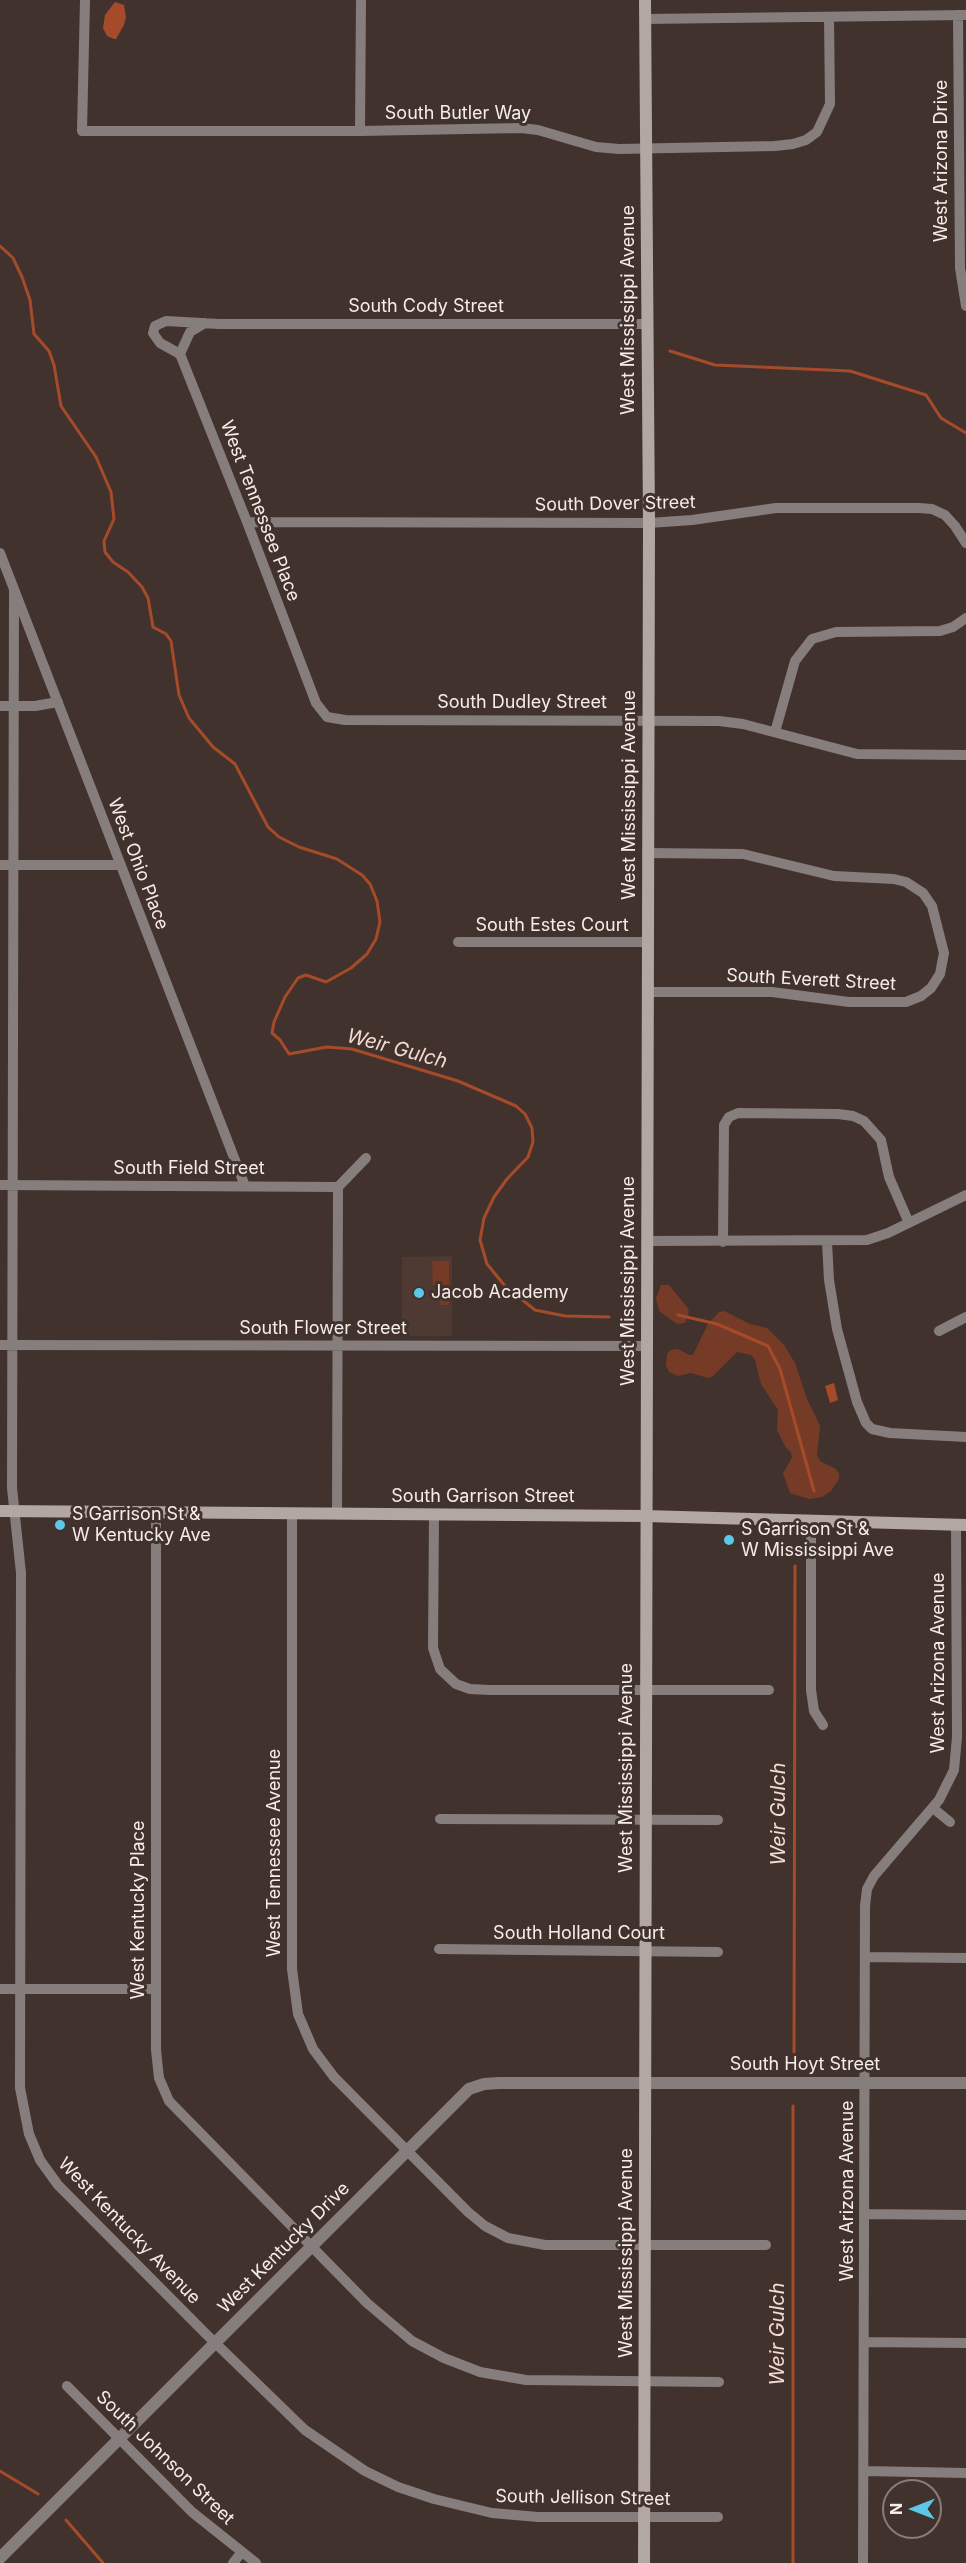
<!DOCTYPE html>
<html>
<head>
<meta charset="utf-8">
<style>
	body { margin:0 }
	#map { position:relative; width:966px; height:2563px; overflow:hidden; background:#41322d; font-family:Inter,sans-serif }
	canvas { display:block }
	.north { position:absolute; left:882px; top:2479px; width:60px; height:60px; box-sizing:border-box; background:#41322d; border:2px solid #897c78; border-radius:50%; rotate:270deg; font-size:16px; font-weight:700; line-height:24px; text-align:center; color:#f6ece9 }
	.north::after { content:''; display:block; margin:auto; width:21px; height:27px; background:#5bc8e7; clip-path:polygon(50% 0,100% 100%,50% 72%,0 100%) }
</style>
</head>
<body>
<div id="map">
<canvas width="966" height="2563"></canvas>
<div class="north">N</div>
</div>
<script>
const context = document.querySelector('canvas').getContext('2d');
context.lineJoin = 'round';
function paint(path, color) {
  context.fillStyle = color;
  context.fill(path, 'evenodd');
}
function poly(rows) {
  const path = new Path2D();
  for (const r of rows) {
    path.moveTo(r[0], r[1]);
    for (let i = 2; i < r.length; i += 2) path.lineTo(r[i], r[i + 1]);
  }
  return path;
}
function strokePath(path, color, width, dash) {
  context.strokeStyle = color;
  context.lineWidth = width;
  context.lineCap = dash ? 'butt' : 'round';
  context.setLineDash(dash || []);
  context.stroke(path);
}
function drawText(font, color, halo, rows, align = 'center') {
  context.font = font + ' Inter,sans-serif';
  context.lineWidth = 6;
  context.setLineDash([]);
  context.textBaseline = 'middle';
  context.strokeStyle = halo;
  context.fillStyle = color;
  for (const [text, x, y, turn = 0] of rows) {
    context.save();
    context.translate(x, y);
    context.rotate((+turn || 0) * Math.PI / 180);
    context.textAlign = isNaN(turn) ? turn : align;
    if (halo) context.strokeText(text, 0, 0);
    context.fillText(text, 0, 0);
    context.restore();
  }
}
paint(poly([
	[452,1256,452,1336,402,1336,402,1257]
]), '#4e3a32');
paint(poly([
	[432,1261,449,1261,449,1305,440,1305,439,1286,433,1285],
	[661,1285,669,1285,687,1307,689,1312,685,1323,677,1324,659,1311,656,1298],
	[724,1311,750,1324,767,1328,784,1345,795,1363,807,1399,820,1426,817,1455,820,1461,836,1469,839,1474,839,1479,831,1491,822,1497,809,1499,790,1493,783,1473,792,1458,791,1452,786,1448,777,1430,778,1410,761,1384,755,1360,751,1355,737,1352,713,1376,708,1378,691,1373,678,1376,669,1372,666,1365,667,1354,671,1350,678,1349,689,1355,693,1355,708,1324,719,1312]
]), '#763b27');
paint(poly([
	[115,2,124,5,126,17,124,25,116,39,114,39,107,36,103,28,105,15],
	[834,1383,838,1400,830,1403,825,1386]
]), '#a64b29');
strokePath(poly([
	[0,246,13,258,22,277,30,300,34,334,49,351,54,365,61,406,96,457,111,492,114,519,104,541,105,552,113,562,128,572,142,587,148,598,153,627,166,634,171,641,179,695,189,718,213,747,235,764,268,827,279,837,299,847,337,859,362,875,370,884,377,901,380,922,376,939,367,954,351,968,326,982,306,975,298,978,285,997,274,1022,272,1033,280,1040,289,1054,327,1047,352,1049,458,1081,516,1106,525,1114,532,1128,533,1142,528,1157,507,1179,494,1197,484,1218,480,1240,487,1264,505,1286,535,1310,565,1316,609,1317],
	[670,351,715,365,850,371,926,395,941,418,966,433],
	[678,1315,717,1324,768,1346,780,1369,814,1491],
	[794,2062,795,1566],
	[0,2471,38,2494],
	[66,2520,103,2563],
	[793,2563,793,2106]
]), '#a64b29', 3);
strokePath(poly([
	[85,0,82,131,360,131,521,128,538,130,596,147,619,149,775,146,793,144,806,140,817,132,830,104,829,17],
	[958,15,960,268,966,306],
	[645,19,966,15],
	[360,131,361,0],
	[646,324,219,324,166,321,155,326,153,333,160,343,180,354,247,522,316,703,327,717,345,720,719,721,743,724,857,754,966,755],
	[180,354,190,332,205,323],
	[247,522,649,523,692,520,776,508,919,508,932,509,945,515,955,526,966,543],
	[0,553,245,1186],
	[14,590,12,1488,21,1573,20,2088,29,2134,40,2160,58,2185,205,2333,305,2430,365,2471,398,2487,434,2499,492,2513,538,2517,718,2517],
	[0,706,35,706,58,702],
	[775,732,795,661,812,639,836,632,940,631,953,627,966,618],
	[0,865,121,865],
	[458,942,647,942],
	[647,992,772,992,849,1002,906,1002,921,996,931,988,940,974,944,953,932,906,923,893,906,882,894,879,834,876,743,854,647,853],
	[0,1185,338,1187,366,1158],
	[647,1241,867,1240,888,1233,966,1195],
	[723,1242,724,1125,729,1117,738,1113,838,1114,853,1116,864,1121,881,1140,889,1177,909,1223],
	[827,1242,829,1280,837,1329,857,1402,866,1423,872,1429,890,1433,966,1437],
	[939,1331,966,1317],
	[0,1345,647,1346],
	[156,1512,156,2050,159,2078,169,2101,367,2303,412,2341,444,2358,480,2372,526,2380,719,2382],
	[292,1514,292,1969,298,2014,313,2049,334,2077,468,2212,485,2226,508,2238,545,2245,766,2245],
	[337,1514,338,1187],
	[434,1515,433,1648,440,1669,456,1684,470,1689,490,1690,769,1690],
	[811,1521,811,1690,814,1711,823,1725],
	[933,1808,950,1822],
	[440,1819,718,1820],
	[439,1949,718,1952],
	[865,1957,966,1958],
	[0,1989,155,1989],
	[865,2214,966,2215],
	[864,2342,966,2343],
	[67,2386,192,2512,256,2563],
	[864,2471,966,2473],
	[233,2563,241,2553],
	[863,2563,865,1906,867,1889,874,1876,939,1800,954,1770,957,1737,956,1525]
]), '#867e7c', 10);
strokePath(poly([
	[0,2558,469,2089,484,2084,499,2083,966,2083]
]), '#867e7c', 12);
strokePath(poly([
	[0,1511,645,1516,966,1525],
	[644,2563,649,523,645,0]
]), '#b3a7a3', 12);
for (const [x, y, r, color] of [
	[419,1293,6,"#5bc8e7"],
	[60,1525,6,"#5bc8e7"],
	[729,1540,6,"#5bc8e7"]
]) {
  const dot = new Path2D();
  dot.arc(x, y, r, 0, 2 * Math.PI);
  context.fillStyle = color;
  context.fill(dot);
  strokePath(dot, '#41322d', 2);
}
drawText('18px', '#f6ece9', '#41322d', [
	["South Butler Way",458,114],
	["West Arizona Drive",942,161,-90],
	["South Cody Street",426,307],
	["West Mississippi Avenue",629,310,-90],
	["South Dover Street",615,504,-1],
	["West Tennessee Place",260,511,69],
	["South Dudley Street",522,703],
	["West Mississippi Avenue",630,795,-90],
	["West Ohio Place",138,864,69],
	["South Estes Court",552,926],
	["South Everett Street",811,980,3],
	["South Field Street",189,1169],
	["West Mississippi Avenue",629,1281,-90],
	["South Flower Street",323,1329],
	["South Garrison Street",483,1497],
	["West Arizona Avenue",939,1663,-90],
	["West Mississippi Avenue",627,1768,-90],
	["West Tennessee Avenue",275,1853,-90],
	["West Kentucky Place",139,1910,-90],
	["South Holland Court",579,1934],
	["South Hoyt Street",805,2065],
	["West Arizona Avenue",848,2191,-90],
	["West Kentucky Avenue",129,2231,46],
	["West Kentucky Drive",284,2248,-45],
	["West Mississippi Avenue",627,2253,-90],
	["South Johnson Street",165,2458,44],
	["South Jellison Street",583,2498,1]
]);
drawText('18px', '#f6ece9', '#41322d', [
	["Jacob Academy",431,1293],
	["S Garrison St &",72,1515],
	["W Kentucky Ave",72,1536],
	["S Garrison St &",741,1530],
	["W Mississippi Ave",741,1551]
], 'left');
drawText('italic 20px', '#f5dbd2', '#41322d', [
	["Weir Gulch",397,1049,15],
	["Weir Gulch",779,1814,-90],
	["Weir Gulch",778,2334,-90]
]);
</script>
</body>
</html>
